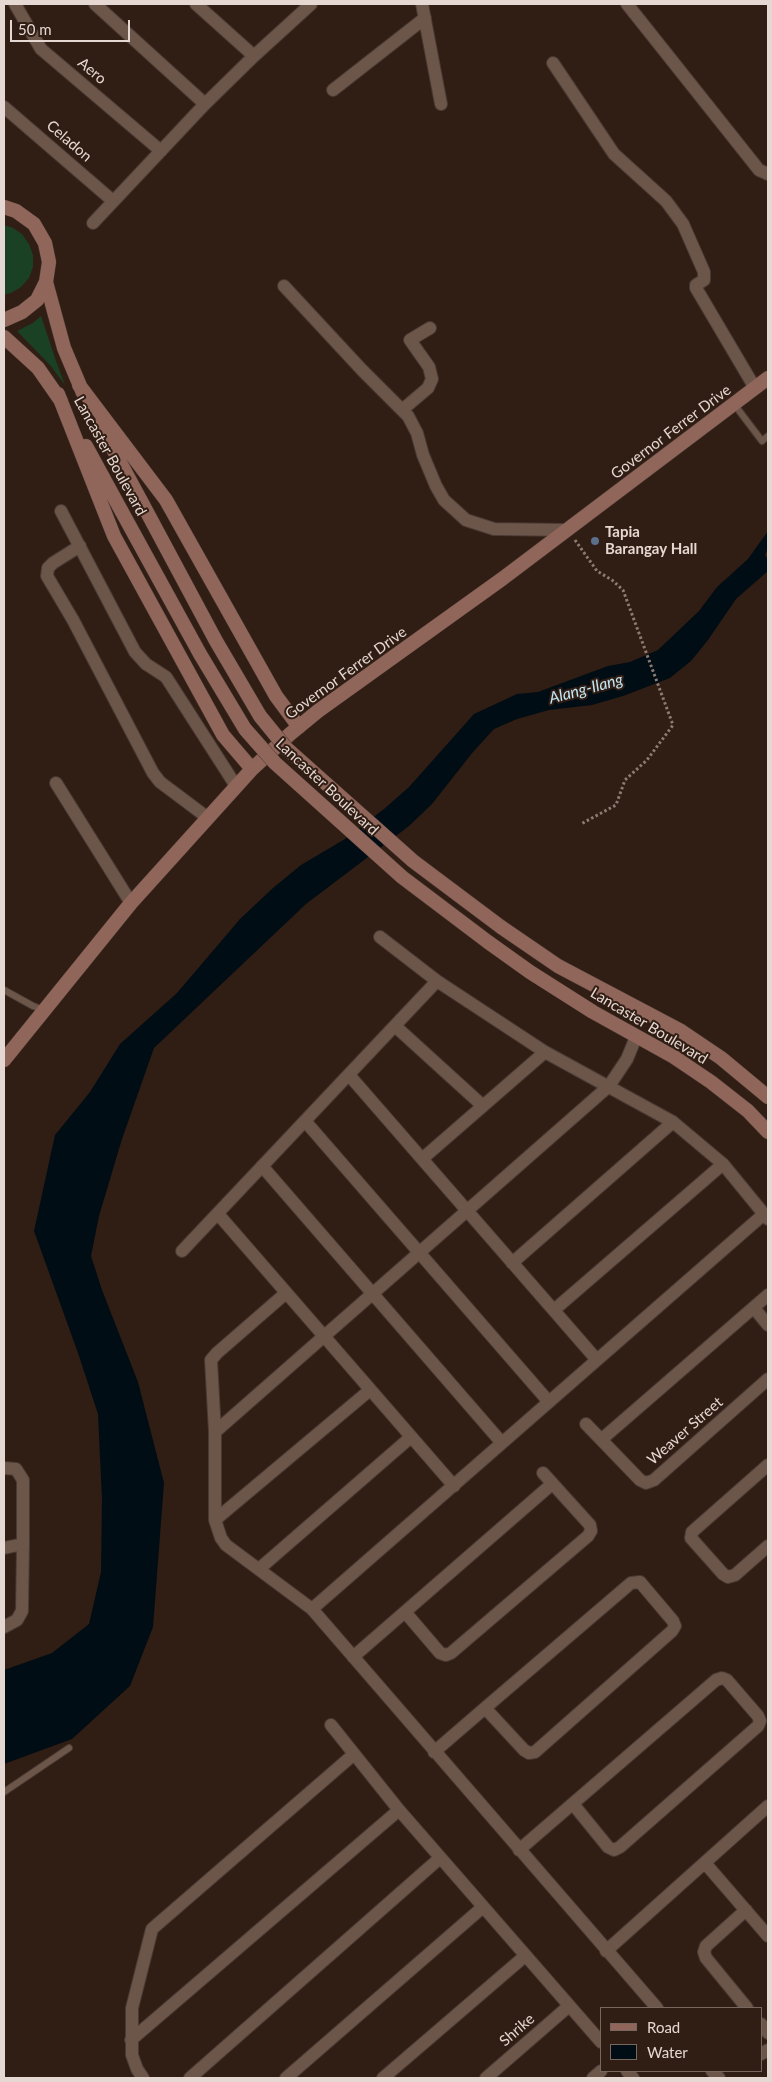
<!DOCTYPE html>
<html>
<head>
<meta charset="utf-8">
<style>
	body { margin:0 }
	#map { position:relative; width:772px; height:2082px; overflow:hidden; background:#301d13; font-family:Lato,sans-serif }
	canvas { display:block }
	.frame { position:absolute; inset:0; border:5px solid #e5d7d1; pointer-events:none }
	.legend { position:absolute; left:600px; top:2007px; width:162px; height:65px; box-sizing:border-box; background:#301d13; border:1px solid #78675f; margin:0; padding:6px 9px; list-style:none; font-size:15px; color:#e5d7d1 }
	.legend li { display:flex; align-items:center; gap:10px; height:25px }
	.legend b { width:25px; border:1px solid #78675f }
	.scale { position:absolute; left:10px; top:20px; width:120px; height:22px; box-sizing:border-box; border:2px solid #e5d7d1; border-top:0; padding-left:6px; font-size:15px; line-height:18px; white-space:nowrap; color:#e5d7d1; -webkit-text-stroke:4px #301d13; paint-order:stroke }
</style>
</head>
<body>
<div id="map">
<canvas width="772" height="2082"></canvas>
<div class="frame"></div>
<ul class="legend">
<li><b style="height:6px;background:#91665a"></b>Road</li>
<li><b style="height:14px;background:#000d15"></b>Water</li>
</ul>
<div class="scale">50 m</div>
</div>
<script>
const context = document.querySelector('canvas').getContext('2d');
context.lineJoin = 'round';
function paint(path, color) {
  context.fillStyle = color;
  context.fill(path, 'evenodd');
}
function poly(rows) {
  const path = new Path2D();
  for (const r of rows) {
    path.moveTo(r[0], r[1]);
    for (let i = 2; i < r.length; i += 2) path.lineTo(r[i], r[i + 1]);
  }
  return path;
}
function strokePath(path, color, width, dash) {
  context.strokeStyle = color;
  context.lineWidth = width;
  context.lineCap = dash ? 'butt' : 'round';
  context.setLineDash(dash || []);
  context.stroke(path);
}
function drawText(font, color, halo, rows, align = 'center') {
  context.font = font + ' Lato,sans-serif';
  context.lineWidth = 4;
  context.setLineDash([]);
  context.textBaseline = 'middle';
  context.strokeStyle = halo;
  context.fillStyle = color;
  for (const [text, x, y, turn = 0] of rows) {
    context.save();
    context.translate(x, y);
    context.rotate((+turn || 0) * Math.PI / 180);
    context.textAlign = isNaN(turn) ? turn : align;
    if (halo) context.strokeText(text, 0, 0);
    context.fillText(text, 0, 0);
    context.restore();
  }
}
paint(poly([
	[4,225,13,228,22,234,29,244,33,255,33,267,29,278,21,287,11,293,4,295],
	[41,316,56,361,65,385,50,365,17,331,33,323]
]), '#1b4124');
paint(poly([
	[768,531,768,548,765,555,768,560,768,571,736,599,708,640,691,661,670,678,623,696,592,705,549,710,517,719,494,729,473,752,432,804,409,826,306,904,154,1048,122,1139,99,1216,91,1256,102,1290,138,1382,164,1483,153,1627,130,1686,72,1739,4,1764,4,1670,52,1653,89,1624,101,1572,102,1499,98,1414,78,1353,34,1231,55,1135,90,1092,120,1044,177,993,240,919,273,888,301,865,345,839,384,809,409,787,474,714,517,694,538,692,608,666,630,662,658,650,699,611,717,587,748,559]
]), '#000d15');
const service = poly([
	[734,404,762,441,768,436],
	[4,990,33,1006,44,1010],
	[4,1792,69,1748]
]);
const minor = poly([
	[15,4,41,49,161,151],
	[95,4,205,104],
	[196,4,254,56],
	[422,4,441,104],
	[627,4,759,170,768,174],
	[553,63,614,154,666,201,683,224,704,272,704,280,696,285,696,288,755,388],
	[333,90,425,18],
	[4,107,113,201],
	[93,223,205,104,254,56,311,4],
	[284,286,362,370,408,416,417,433,423,455,436,486,444,500,466,520,494,529,567,530],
	[402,410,428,388,432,379,429,367,410,340,430,328],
	[61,511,135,652,146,664,166,677,236,786],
	[80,546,53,563,48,568,47,576,73,620,153,773,160,782,208,818],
	[56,783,131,903],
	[380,937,437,981,545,1052,673,1122,723,1164,768,1219],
	[395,1026,483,1106],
	[349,1075,597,1360],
	[305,1121,549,1402],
	[422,1159,545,1052],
	[262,1166,502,1443],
	[218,1214,454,1486],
	[182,1251,437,981],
	[512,1263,673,1122],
	[286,1293,217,1353,211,1360,215,1432,215,1520,221,1538,226,1545,312,1609,657,2008],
	[754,1308,768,1325],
	[554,1310,723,1164],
	[586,1424,640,1480,646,1483,654,1480,768,1379],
	[215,1432,609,1086,627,1059,636,1037],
	[602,1439,768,1295],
	[768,1465,692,1532,691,1538,723,1574,728,1577,735,1575,768,1546],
	[4,1468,16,1469,23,1480,23,1544,22,1611,17,1620,4,1627],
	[215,1520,370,1390],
	[4,1548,23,1544],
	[259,1569,411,1437],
	[312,1609,764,1214],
	[405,1612,440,1653,446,1655,451,1653,588,1536,591,1531,590,1525,543,1473],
	[353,1657,552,1484],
	[331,1725,399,1810,601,2042],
	[434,1752,485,1708,631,1583,640,1582,673,1621,675,1626,672,1631,535,1752,529,1753,524,1750,485,1708],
	[519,1850,716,1680,722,1678,727,1680,758,1716,760,1721,758,1726,620,1847,614,1850,608,1847,573,1804],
	[705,1863,768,1936],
	[746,1910,706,1946,704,1952,706,1958,747,2008],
	[606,1951,768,1806],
	[761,2024,768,2033],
	[131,2040,399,1810],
	[761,2054,768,2050],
	[627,2071,633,2078],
	[712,2071,719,2078],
	[143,2078,137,2069,132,2055,132,2008,152,1929,353,1755],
	[190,2078,440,1858],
	[286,2078,483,1907],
	[383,2078,525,1956],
	[486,2078,569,2006],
	[593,2078,601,2071]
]);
const secondary = poly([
	[4,207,16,211,34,224,45,243,49,262,46,282,37,300,22,312,4,320],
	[46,282,64,348,83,393],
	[4,337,38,368,61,401],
	[79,385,166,500,276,696,299,727],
	[58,394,114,536,223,735,252,769],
	[100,425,141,501],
	[86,446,122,512],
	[501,927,558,966,681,1031,721,1058,768,1097],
	[488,942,530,972,593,1012,674,1057,711,1082,748,1111,768,1132],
	[4,1060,131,903,252,769,290,734,318,711,502,579,768,378]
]);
strokePath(service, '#493933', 8);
strokePath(minor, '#493933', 14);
strokePath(secondary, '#493933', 15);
strokePath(poly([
	[575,540,597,571,612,580,623,590,673,725,647,760,625,780,616,805,581,824]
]), '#8b7b73', 3, [2.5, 2.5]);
strokePath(service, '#6c564a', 6);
strokePath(minor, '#6c564a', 12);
strokePath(secondary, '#91665a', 14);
const secondaryBridge = poly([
	[141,501,216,641,260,716,286,748,413,861,501,927],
	[122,512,200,654,245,729,275,763,402,877,488,942]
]);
strokePath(secondaryBridge, '#493933', 15, []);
strokePath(secondaryBridge, '#91665a', 14);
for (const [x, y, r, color] of [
	[595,541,5,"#5c6f8a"]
]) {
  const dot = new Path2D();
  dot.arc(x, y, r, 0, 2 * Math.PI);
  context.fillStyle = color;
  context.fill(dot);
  strokePath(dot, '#301d13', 2);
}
drawText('15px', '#e5d7d1', '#301d13', [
	["Aero",92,71,40],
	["Celadon",69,141,41],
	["Governor Ferrer Drive",671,432,-37],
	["Lancaster Boulevard",110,456,61],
	["Governor Ferrer Drive",346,673,-36],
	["Lancaster Boulevard",327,787,43],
	["Lancaster Boulevard",649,1026,31],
	["Weaver Street",685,1431,-41],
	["Shrike",517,2030,-41]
]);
drawText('bold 15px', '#e5d7d1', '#301d13', [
	["Tapia",605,532],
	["Barangay Hall",605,549]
], 'left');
drawText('italic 16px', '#c1e7f7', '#301d13', [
	["Alang-Ilang",586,689,-15]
]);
</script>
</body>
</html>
